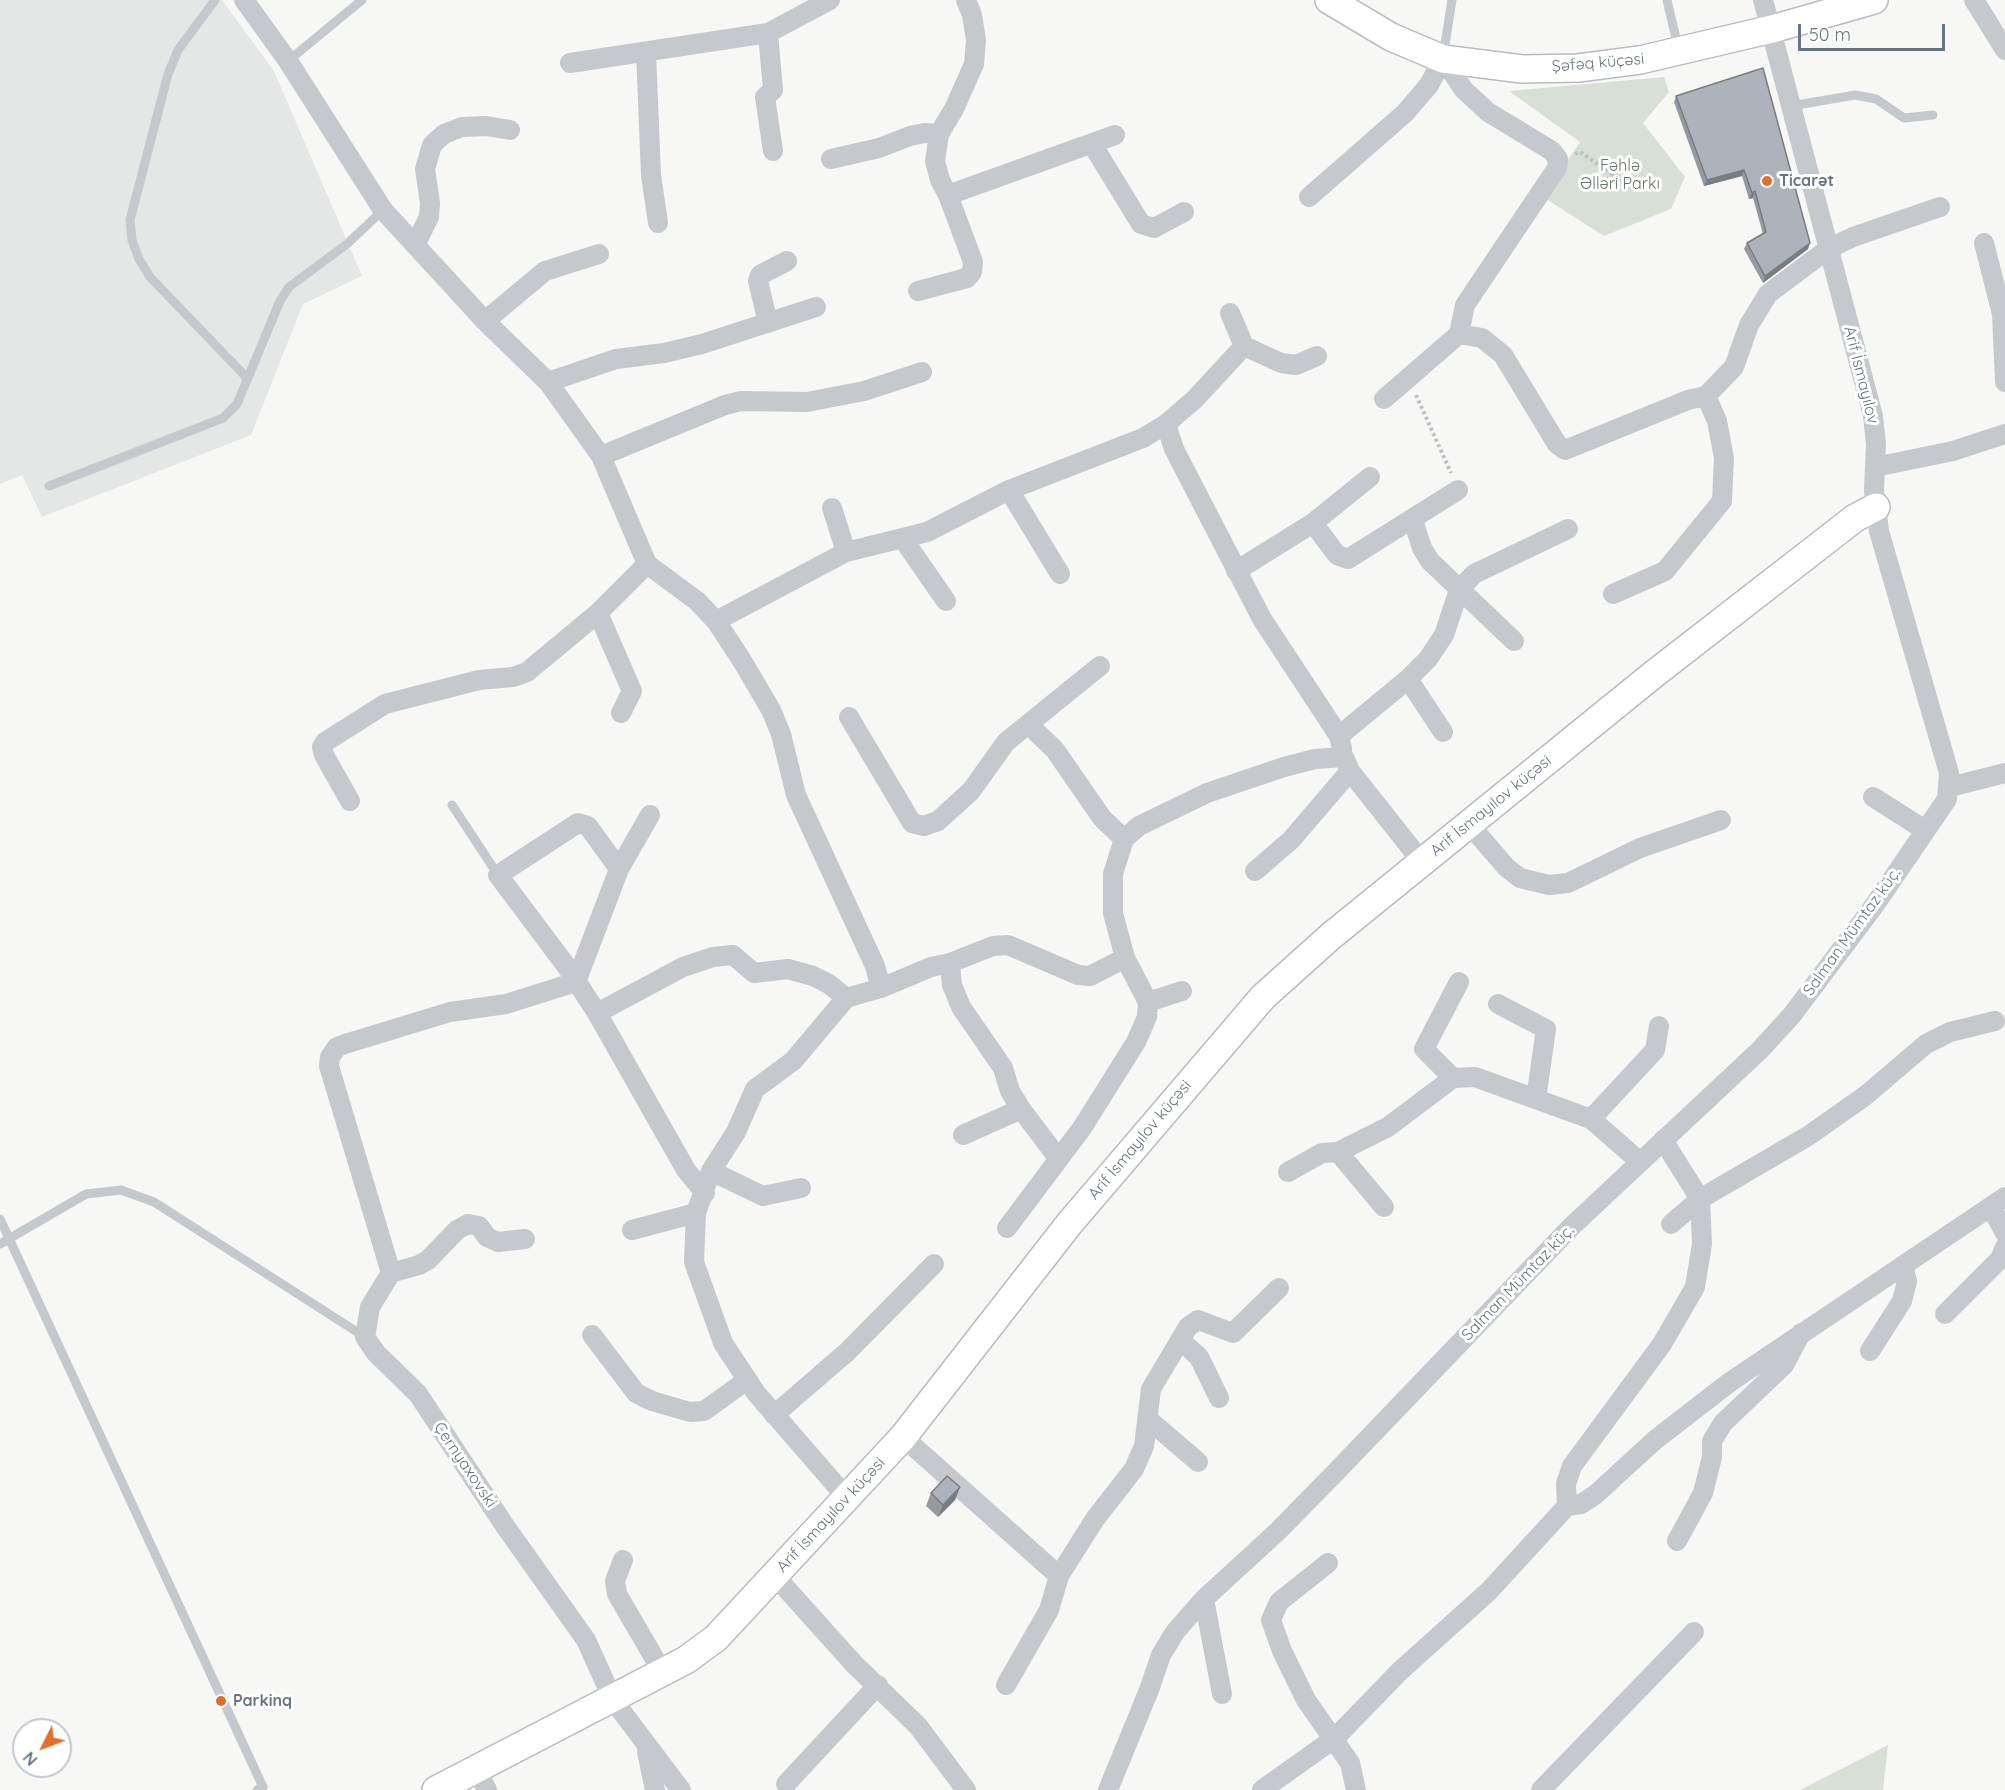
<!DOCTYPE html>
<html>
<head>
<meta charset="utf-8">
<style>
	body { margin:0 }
	#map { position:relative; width:2005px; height:1790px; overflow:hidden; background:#f7f8f5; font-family:Quicksand,sans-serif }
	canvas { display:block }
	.north { position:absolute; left:12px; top:1718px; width:60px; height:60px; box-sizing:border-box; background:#fff; border:2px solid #c2c7cf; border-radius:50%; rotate:228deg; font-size:16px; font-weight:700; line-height:24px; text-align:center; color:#677486 }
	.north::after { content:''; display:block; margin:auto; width:21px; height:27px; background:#e36e2a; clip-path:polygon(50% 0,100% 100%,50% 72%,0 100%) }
	.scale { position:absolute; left:1798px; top:24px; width:147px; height:27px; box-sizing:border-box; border:3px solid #677486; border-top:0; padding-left:8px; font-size:18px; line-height:21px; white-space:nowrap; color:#677486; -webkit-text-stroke:4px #fff; paint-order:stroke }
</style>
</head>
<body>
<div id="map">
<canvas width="2005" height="1790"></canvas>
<div class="north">N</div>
<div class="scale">50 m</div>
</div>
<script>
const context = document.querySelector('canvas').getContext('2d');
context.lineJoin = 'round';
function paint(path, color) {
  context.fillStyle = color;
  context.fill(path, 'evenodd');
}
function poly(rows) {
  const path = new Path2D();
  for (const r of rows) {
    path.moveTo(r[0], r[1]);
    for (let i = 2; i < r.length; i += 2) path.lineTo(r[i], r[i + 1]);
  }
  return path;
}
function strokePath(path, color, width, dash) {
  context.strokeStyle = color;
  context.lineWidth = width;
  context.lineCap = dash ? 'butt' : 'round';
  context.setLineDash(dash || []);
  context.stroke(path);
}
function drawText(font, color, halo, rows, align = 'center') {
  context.font = font + ' Quicksand,sans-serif';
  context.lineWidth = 6;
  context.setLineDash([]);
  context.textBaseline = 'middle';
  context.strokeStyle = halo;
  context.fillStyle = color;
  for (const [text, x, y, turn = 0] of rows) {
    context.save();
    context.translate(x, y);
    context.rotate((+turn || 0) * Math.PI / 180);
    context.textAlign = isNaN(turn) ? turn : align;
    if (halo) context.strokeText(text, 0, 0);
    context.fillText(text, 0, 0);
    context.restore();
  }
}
paint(poly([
	[0,0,222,0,274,71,362,276,303,304,251,435,42,517,22,475,0,484]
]), '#e5e7e6');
paint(poly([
	[1664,77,1669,92,1643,123,1685,177,1671,209,1604,236,1543,197,1580,142,1509,91],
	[1888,1745,1883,1790,1800,1790]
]), '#d8dfd6');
const secondary = poly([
	[1329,0,1391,37,1443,59,1522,69,1578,68,1640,60,1772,29,1874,0],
	[436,1790,686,1660,716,1638,903,1437,1069,1224,1263,997,1331,936,1654,674,1855,518,1876,507]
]);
strokePath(secondary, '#b8bbc1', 30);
strokePath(poly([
	[1575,154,1580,152,1635,189],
	[1603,185,1613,173],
	[1416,395,1451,473]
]), '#bdbfc2', 4, [3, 3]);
strokePath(poly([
	[215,0,178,50,168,74,130,220,132,240,139,259,150,277,247,378],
	[1667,0,1678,47],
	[1443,57,1452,0],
	[288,61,362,0],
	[1791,106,1855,95,1876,99,1904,118,1933,115],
	[49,486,223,418,237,404,280,301,289,287,347,244,383,210],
	[452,805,498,875],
	[0,1219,263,1787,257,1790],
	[0,1244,86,1194,121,1190,154,1202,365,1337]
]), '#c5c8cc', 9);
strokePath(poly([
	[244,0,288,61,383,210,485,321,548,382,601,456,647,564,697,601,716,621,741,659,771,710,781,734,796,795,875,966,881,988],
	[966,0,972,15,976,40,974,64,954,109,939,134,935,161,940,180,948,195,1115,135],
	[1974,0,2005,50],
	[768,33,773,90,765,97,773,151],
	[646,52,651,175,658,223],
	[570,63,768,33,830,0],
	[1092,144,1141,224,1154,228,1184,212],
	[831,159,879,148,910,136,924,133,939,134],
	[1309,197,1405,113,1429,85,1443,59,1464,90,1488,112,1552,151,1558,159,1557,168,1465,305,1459,334],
	[1984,243,2002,314,2005,382],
	[415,245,429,217,430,203,425,169,432,145,444,134,462,127,486,126,510,130],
	[918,291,967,278,972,272,973,262,948,195],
	[485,321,545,271,599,254],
	[768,323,758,281,760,275,787,261],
	[1244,346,1281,363,1296,365,1317,356],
	[548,382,616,359,664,353,702,344,816,307],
	[1384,399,1459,334,1482,338,1503,355,1557,444,1565,450,1688,400,1706,396],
	[1166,424,1174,449,1262,619,1339,736],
	[601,456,725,405,741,401,807,402,864,391,922,372],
	[1875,467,1953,451,2005,434],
	[1009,490,1060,574],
	[832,508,846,552],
	[1413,520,1422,548,1430,561,1514,641],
	[1313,523,1337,555,1348,559,1458,490],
	[903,539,946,601],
	[1236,571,1313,523,1370,477],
	[1613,594,1665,571,1722,501,1724,458,1717,421,1706,396,1734,367,1749,325,1768,294,1828,249,1853,237,1940,207],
	[598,613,632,691,621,713],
	[716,621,846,552,927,532,1009,490,1143,438,1166,424,1195,399,1244,346,1230,313],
	[1408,679,1443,732],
	[849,717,912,823,924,826,938,821,971,791,1006,742,1100,666],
	[1028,724,1055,750,1102,818,1124,839],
	[1342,749,1339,736,1408,679,1428,659,1444,635,1459,590,1474,574,1568,529],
	[1950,787,2005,773],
	[1873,797,1925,830],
	[350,801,324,755,322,747,325,742,385,704,479,680,513,677,527,672,598,613,647,564],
	[1469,824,1506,867,1520,878,1549,885,1568,883,1640,848,1721,820],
	[619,869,588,826,578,823,498,875,567,967,597,1013,686,1170,705,1193],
	[1255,871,1291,840,1350,771],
	[950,963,952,985,961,1007,1003,1068,1010,1091,1021,1109,1058,1158],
	[1148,1002,1182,991],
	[1498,1004,1546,1029,1536,1099],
	[597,1013,683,967,713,957,733,955,754,973,788,969,813,976,829,984,846,998],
	[1453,1078,1424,1049,1459,982],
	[1591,1119,1655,1050,1659,1026],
	[963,1135,1021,1109],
	[1338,1152,1384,1207],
	[711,1171,763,1196,801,1188],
	[1288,1172,1322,1153,1338,1152,1388,1127,1453,1078,1475,1077,1591,1119,1639,1161],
	[1991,1207,2005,1233],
	[1671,1224,1700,1199,1808,1136,1865,1096,1926,1044,1950,1032,1995,1021],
	[1007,1228,1082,1128,1136,1042,1147,1017,1148,1002,1125,958],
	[632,1230,696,1213],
	[525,1239,498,1242,487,1237,479,1226,468,1224,457,1230,428,1260,419,1265,391,1273,370,1307,365,1337,376,1353,418,1394,505,1526,586,1640,613,1700,681,1790],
	[391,1273,329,1066,330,1057,337,1047,345,1044,450,1012,506,1004,576,982,619,869,650,815],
	[1945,1314,2000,1259,2005,1247],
	[592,1335,636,1393,652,1401,690,1412,704,1411,747,1380],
	[1180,1340,1199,1357,1219,1398],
	[1870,1351,1902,1301,1907,1281,1903,1266],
	[774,1415,847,1352,934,1264],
	[1148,1419,1198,1462],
	[903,1437,1059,1576],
	[847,1498,756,1393,723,1343,694,1262,696,1213,711,1171,736,1132,755,1089,793,1061,846,998,881,988,931,967,950,963,993,946,1008,945,1078,975,1090,976,1125,958,1113,913,1113,874,1124,839,1139,826,1207,793,1284,767,1315,759,1344,757,1350,771,1422,862],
	[1567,1506,1566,1484,1572,1466,1662,1344,1695,1287,1702,1244,1700,1199,1663,1140],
	[1677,1541,1703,1493,1712,1457,1712,1441,1723,1423,1784,1365,1801,1333],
	[623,1560,615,1581,617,1594,663,1673],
	[1328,1563,1279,1602,1271,1620,1282,1651,1306,1700,1350,1763,1356,1790],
	[775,1576,854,1664,918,1726,966,1790],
	[1204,1599,1222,1694],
	[1006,1685,1049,1610,1059,1576,1095,1519,1134,1469,1144,1446,1151,1389,1188,1327,1198,1320,1233,1333,1279,1288],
	[647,1752,655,1790],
	[477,1770,487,1790],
	[786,1784,878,1685],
	[1108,1790,1149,1690,1161,1655,1175,1632,1204,1599,1277,1532,1334,1474,1572,1226,1760,1050,1792,1015,1874,906,1947,799,1949,773,1879,531,1874,491,1876,444,1873,416,1763,0],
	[1262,1790,1335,1738,1400,1671,1489,1591,1567,1506,1581,1504,1595,1495,1655,1440,1730,1382,2005,1197],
	[1541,1790,1694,1632]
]), '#c5c8cc', 20);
strokePath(secondary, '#fff', 27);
paint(poly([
	[1763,68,1808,249,1763,283,1744,249,1747,243,1763,234,1753,198,1749,199,1742,176,1704,186,1674,102,1676,96],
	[960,1487,955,1500,938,1517,926,1506,931,1493]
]), '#949aa0');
paint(poly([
	[1744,170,1742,176,1704,186,1707,180],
	[1755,191,1753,198,1749,199,1752,193],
	[1810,243,1808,249,1763,283,1765,276],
	[960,1487,955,1500,938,1517,943,1505]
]), '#787d82');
const building = poly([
	[1763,68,1810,243,1765,276,1747,243,1766,232,1755,191,1752,193,1744,170,1707,180,1676,96,1763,68],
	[947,1476,960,1487,943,1505,931,1493,947,1476]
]);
paint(building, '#acb3ba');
strokePath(building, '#787d82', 1.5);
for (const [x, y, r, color] of [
	[1767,181,6,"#e36e2a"],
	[221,1701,6,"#e36e2a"]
]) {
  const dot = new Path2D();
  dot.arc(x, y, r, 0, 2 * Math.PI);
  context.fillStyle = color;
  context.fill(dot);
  strokePath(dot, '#fff', 2);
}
drawText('16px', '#677486', '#fff', [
	["Şəfəq küçəsi",1598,63,-5],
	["Arif İsmayılov",1861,375,76],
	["Arif İsmayılov küçəsi",1491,806,-39],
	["Salman Mümtaz küç.",1852,932,-54],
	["Arif İsmayılov küçəsi",1140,1140,-50],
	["Salman Mümtaz küç.",1518,1283,-46],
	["Çernyaxovski",465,1465,56],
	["Arif İsmayılov küçəsi",831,1515,-47]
]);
drawText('16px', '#637862', '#fff', [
	["Fəhlə",1620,166],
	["Əlləri Parkı",1620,184]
]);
drawText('bold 16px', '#677486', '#fff', [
	["Ticarət",1779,181],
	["Parkinq",233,1701]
], 'left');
</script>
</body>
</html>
